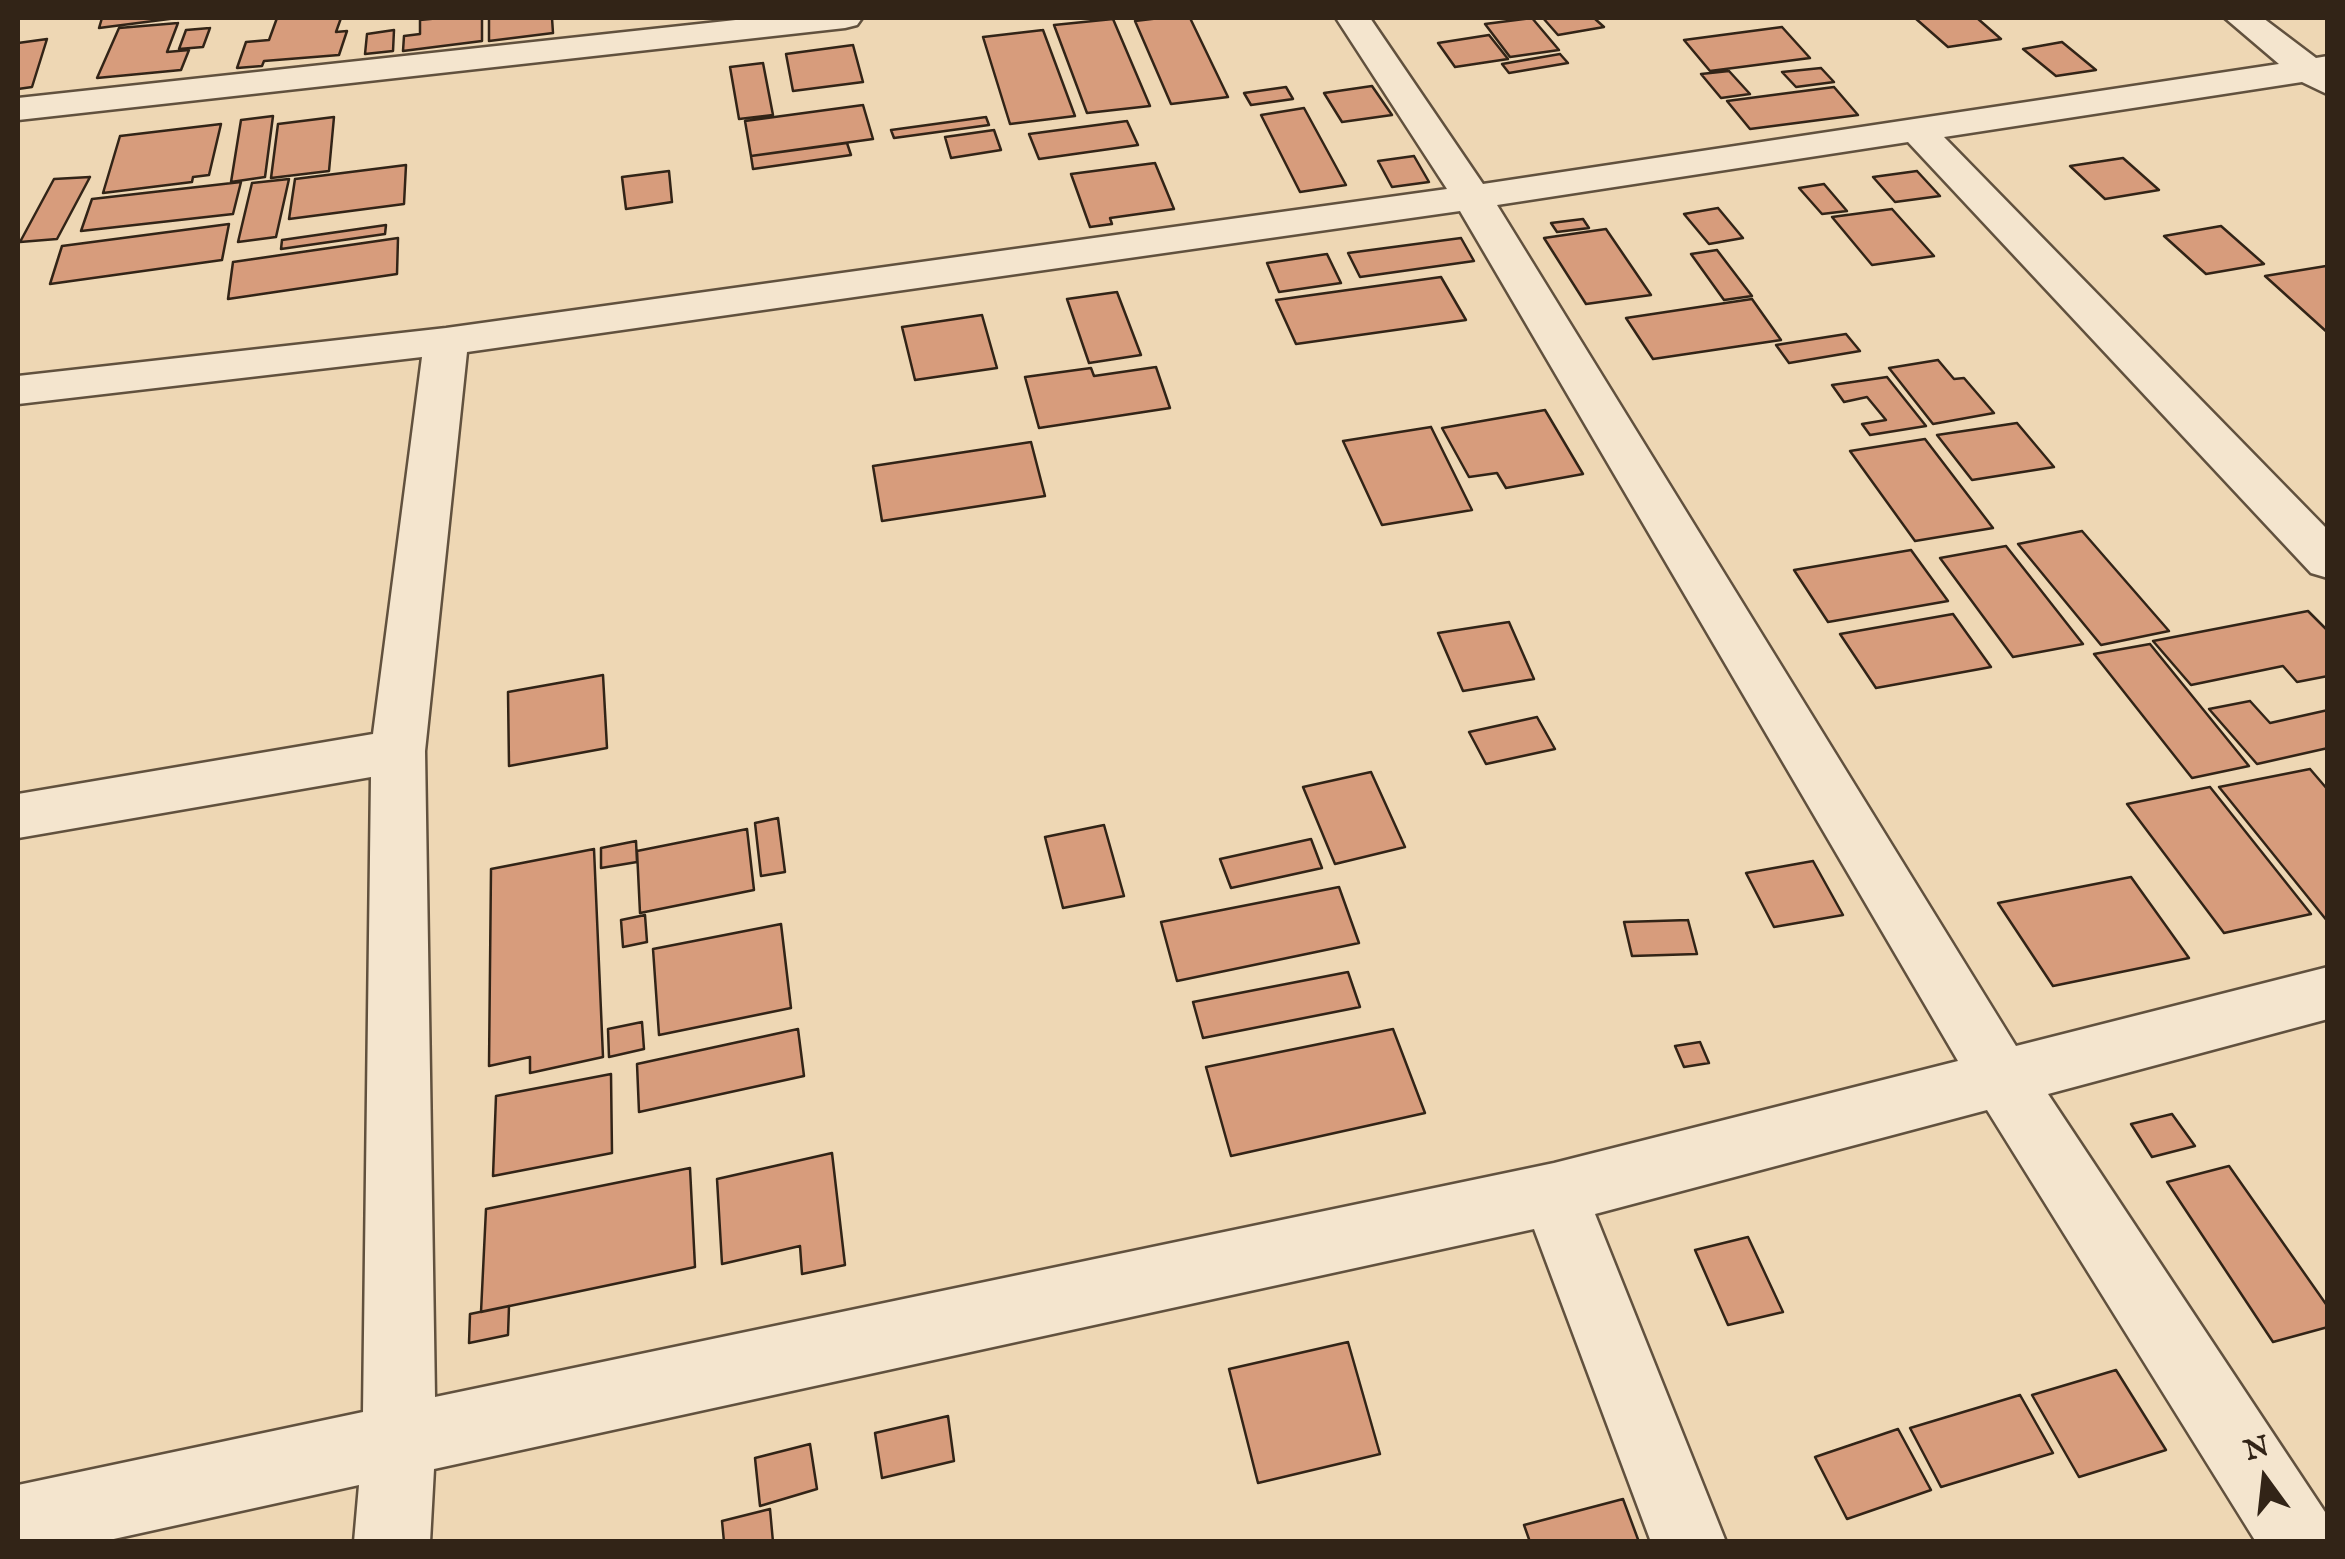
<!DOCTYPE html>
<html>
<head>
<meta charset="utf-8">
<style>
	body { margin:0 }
	#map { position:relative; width:2345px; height:1559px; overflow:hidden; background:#eed7b4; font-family:"IM FELL English",serif }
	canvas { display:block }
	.frame { position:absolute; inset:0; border:20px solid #322417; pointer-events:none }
	.north { position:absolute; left:2215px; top:1429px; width:100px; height:100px; -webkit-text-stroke:8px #f4e5ce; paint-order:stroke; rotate:345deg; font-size:28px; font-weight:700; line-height:40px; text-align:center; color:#322417 }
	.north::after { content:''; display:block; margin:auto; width:35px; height:45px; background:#322417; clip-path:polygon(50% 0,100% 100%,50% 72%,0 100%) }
</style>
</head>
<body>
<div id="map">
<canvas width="2345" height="1559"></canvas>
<div class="frame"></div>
<div class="north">N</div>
</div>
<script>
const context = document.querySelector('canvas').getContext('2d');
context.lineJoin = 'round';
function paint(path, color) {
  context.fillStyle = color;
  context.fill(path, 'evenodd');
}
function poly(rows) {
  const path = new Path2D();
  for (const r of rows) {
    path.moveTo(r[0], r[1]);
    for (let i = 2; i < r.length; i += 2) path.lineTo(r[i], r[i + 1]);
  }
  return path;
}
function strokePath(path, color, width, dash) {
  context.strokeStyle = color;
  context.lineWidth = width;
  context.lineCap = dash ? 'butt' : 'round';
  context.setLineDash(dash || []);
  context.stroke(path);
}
const building = poly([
	[102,18,177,18,99,28,102,18],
	[277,18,341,18,336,32,347,31,339,55,264,61,262,66,237,68,246,42,269,40,277,18],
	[440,18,482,18,482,41,403,51,404,36,420,34,420,20,440,18],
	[489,18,552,18,553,33,489,41,489,18],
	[1160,18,1190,18,1228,97,1171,104,1135,21,1160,18],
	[1532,18,1559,50,1510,57,1485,24,1532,18],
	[1543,18,1594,18,1604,27,1558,35,1543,18],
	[1915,18,1977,18,2001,39,1948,47,1915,18],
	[1113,19,1150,106,1087,113,1054,25,1113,19],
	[178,23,167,52,189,50,181,70,97,78,119,28,178,23],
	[1782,27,1810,58,1710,71,1684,40,1782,27],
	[210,28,203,47,179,49,186,30,210,28],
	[394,30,393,51,365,54,367,34,394,30],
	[1043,30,1075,116,1010,124,983,37,1043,30],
	[1489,35,1508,59,1455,67,1438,43,1489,35],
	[47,39,32,87,18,89,18,43,47,39],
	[2062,42,2096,70,2056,76,2023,49,2062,42],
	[853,45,863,82,793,91,786,54,853,45],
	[1560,54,1568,63,1509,73,1502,64,1560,54],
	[763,63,773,115,739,119,730,67,763,63],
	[1821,68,1834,82,1796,87,1782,72,1821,68],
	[1729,71,1750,94,1721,98,1701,74,1729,71],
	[1372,86,1392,115,1342,122,1324,93,1372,86],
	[1286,87,1293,99,1251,105,1244,93,1286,87],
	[1834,87,1858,115,1750,129,1727,101,1834,87],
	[863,105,873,139,751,156,745,121,863,105],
	[1304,108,1346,185,1300,192,1261,115,1304,108],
	[273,116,265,177,231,182,241,120,273,116],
	[334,117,329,171,271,178,278,124,334,117],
	[986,117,989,125,894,138,891,130,986,117],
	[1127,121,1138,145,1039,159,1029,134,1127,121],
	[221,124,209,175,193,177,192,182,103,193,120,136,221,124],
	[994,130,1001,150,951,158,945,137,994,130],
	[847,143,851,155,753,169,751,156,847,143],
	[1414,156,1429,182,1392,187,1378,161,1414,156],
	[2123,158,2159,190,2105,199,2070,166,2123,158],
	[1155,163,1174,209,1110,218,1112,224,1090,227,1071,174,1155,163],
	[406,165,404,204,289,219,295,179,406,165],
	[669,171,672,202,626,209,622,177,669,171],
	[1917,171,1940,196,1895,202,1873,177,1917,171],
	[90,177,57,239,20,242,54,179,90,177],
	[289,179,276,237,238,242,252,183,289,179],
	[241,182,233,214,81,231,92,199,241,182],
	[1824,184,1847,211,1822,214,1799,188,1824,184],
	[1718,208,1743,238,1709,244,1684,214,1718,208],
	[1892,209,1934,256,1872,265,1832,217,1892,209],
	[1583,219,1589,228,1557,232,1551,223,1583,219],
	[229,224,222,260,50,284,62,246,229,224],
	[386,225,385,234,281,249,282,240,386,225],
	[2221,226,2264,264,2206,274,2164,236,2221,226],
	[1606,229,1651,295,1586,304,1544,238,1606,229],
	[398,238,397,274,228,299,233,262,398,238],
	[1461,238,1474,261,1360,277,1348,253,1461,238],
	[1717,250,1752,296,1724,300,1691,254,1717,250],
	[1327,254,1341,283,1279,292,1267,263,1327,254],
	[2326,266,2328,267,2328,333,2265,276,2326,266],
	[1441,277,1466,320,1296,344,1276,300,1441,277],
	[1117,292,1141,355,1089,363,1067,299,1117,292],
	[1752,299,1781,340,1653,359,1626,318,1752,299],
	[982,315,997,368,915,380,902,327,982,315],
	[1846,334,1860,351,1789,363,1776,345,1846,334],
	[1938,360,1954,379,1964,378,1994,413,1933,424,1889,368,1938,360],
	[1156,367,1170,408,1039,428,1025,377,1091,368,1094,376,1156,367],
	[1887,377,1926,426,1870,435,1862,424,1886,420,1867,397,1844,402,1832,385,1887,377],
	[1545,410,1583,474,1506,488,1497,473,1469,477,1442,428,1545,410],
	[2017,423,2054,467,1972,480,1937,435,2017,423],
	[1431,427,1472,510,1382,525,1343,441,1431,427],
	[1925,439,1993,528,1915,541,1850,451,1925,439],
	[1031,442,1045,496,882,521,873,466,1031,442],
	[2082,531,2169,631,2101,645,2018,544,2082,531],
	[2006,546,2083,644,2013,657,1940,558,2006,546],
	[1911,550,1948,601,1828,622,1794,570,1911,550],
	[2308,611,2328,631,2328,676,2297,682,2283,666,2191,685,2153,641,2308,611],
	[1953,614,1991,667,1876,688,1840,634,1953,614],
	[1509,622,1534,679,1463,691,1438,633,1509,622],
	[2150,644,2249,766,2192,778,2094,654,2150,644],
	[603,675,607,748,509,766,508,692,603,675],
	[2250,701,2270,723,2328,710,2328,748,2257,764,2209,709,2250,701],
	[1537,717,1555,749,1486,764,1469,732,1537,717],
	[2310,769,2328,790,2328,922,2219,787,2310,769],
	[1371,772,1405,847,1335,864,1303,787,1371,772],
	[2210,787,2311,914,2224,933,2127,804,2210,787],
	[778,818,785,872,761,876,755,823,778,818],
	[1104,825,1124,896,1063,908,1045,837,1104,825],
	[747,829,754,890,640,913,637,851,747,829],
	[1311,839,1322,868,1231,888,1220,859,1311,839],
	[636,841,637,862,601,868,601,848,636,841],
	[594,849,603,1057,530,1073,530,1057,489,1066,491,869,594,849],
	[1813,861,1843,915,1774,927,1746,873,1813,861],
	[2131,877,2189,958,2053,986,1998,903,2131,877],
	[1339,887,1359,943,1177,981,1161,922,1339,887],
	[645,915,647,942,623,947,621,920,645,915],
	[1688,920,1697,954,1632,956,1624,922,1688,920],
	[781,924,791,1008,659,1035,653,949,781,924],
	[1348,972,1360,1007,1203,1038,1193,1002,1348,972],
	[642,1022,644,1049,609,1057,608,1029,642,1022],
	[798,1029,804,1076,639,1112,637,1064,798,1029],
	[1393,1029,1425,1113,1231,1156,1206,1067,1393,1029],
	[1700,1042,1709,1063,1684,1067,1675,1046,1700,1042],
	[611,1074,612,1153,493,1176,496,1096,611,1074],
	[2172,1114,2195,1146,2152,1157,2131,1124,2172,1114],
	[832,1153,845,1265,802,1274,800,1246,722,1264,717,1179,832,1153],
	[2229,1166,2328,1307,2328,1327,2273,1342,2167,1182,2229,1166],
	[690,1168,695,1267,481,1312,486,1209,690,1168],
	[1748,1237,1783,1312,1728,1325,1695,1250,1748,1237],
	[509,1306,508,1335,469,1343,470,1314,509,1306],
	[1348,1342,1380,1454,1258,1483,1229,1369,1348,1342],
	[2116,1370,2166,1450,2079,1477,2032,1395,2116,1370],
	[2020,1395,2053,1453,1941,1487,1910,1428,2020,1395],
	[948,1416,954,1461,882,1478,875,1433,948,1416],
	[1898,1429,1931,1490,1847,1519,1815,1457,1898,1429],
	[810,1444,817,1489,760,1506,755,1458,810,1444],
	[1623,1499,1639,1542,1530,1542,1524,1525,1623,1499],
	[770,1509,773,1542,724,1542,722,1521,770,1509]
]);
paint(building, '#d79c7c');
strokePath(building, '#322417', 2.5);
const street = poly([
	[754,18,862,18,857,25,845,28,18,120,18,98,754,18],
	[1336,18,1370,18,1483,184,2279,64,2225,18,2263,18,2316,58,2328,56,2325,93,2302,82,1944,137,2328,530,2328,578,2311,573,1908,142,1497,205,2016,1046,2328,967,2328,1019,2048,1094,2327,1515,2328,1542,2256,1542,1987,1110,1595,1214,1726,1542,1651,1542,1534,1229,434,1469,430,1542,354,1542,359,1485,100,1542,18,1542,18,1485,363,1412,371,777,18,838,18,794,373,734,422,357,18,404,18,376,446,328,1447,189,1336,18],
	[1460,211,1958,1061,1554,1163,435,1397,425,751,467,352,1460,211]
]);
strokePath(street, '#61513e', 5);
paint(street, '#f4e5ce');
</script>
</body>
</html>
